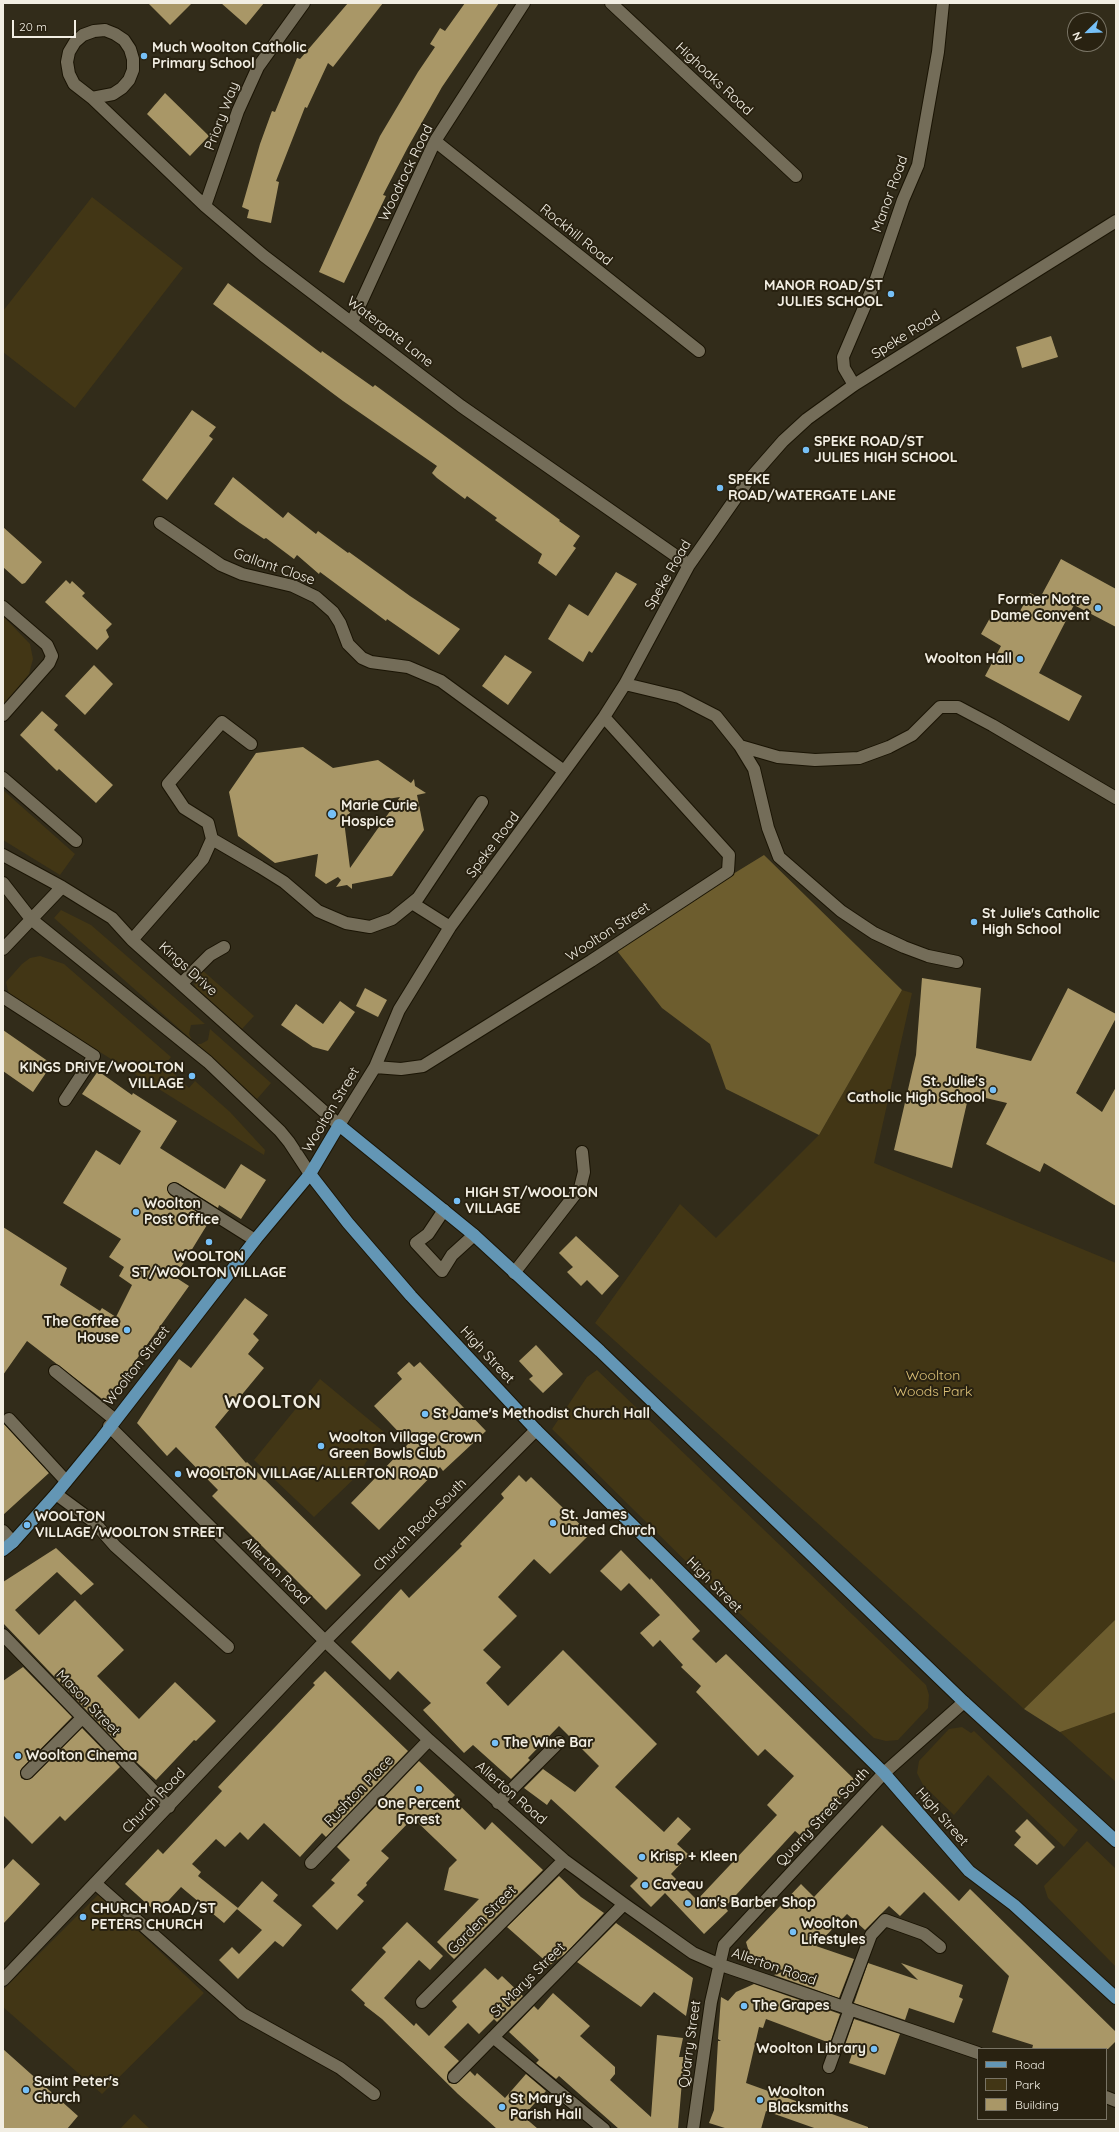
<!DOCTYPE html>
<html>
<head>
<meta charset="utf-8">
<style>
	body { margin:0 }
	#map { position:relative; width:1119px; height:2132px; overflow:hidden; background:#322c1a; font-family:Quicksand,sans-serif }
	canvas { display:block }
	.frame { position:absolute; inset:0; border:4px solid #f2eee3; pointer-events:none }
	.legend { position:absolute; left:977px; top:2048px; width:130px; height:72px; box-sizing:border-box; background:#292211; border:1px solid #797465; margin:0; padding:5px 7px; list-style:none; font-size:12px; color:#f2eee3 }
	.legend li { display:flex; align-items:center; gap:8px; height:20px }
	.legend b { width:20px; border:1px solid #797465 }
	.north { position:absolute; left:1067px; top:12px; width:40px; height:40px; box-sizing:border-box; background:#292211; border:1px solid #797465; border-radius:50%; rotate:247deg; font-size:11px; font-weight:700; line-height:16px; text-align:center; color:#f2eee3 }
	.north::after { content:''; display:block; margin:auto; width:14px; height:18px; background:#76c0f7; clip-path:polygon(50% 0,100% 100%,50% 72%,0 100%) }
	.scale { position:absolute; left:12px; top:20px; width:64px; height:18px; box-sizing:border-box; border:2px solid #f2eee3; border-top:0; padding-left:5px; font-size:12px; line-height:14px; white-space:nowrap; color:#f2eee3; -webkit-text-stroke:3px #292211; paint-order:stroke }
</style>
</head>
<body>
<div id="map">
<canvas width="1119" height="2132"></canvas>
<div class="frame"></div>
<ul class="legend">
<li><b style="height:5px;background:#6396b5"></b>Road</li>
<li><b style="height:11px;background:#423615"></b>Park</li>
<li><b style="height:11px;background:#a99767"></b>Building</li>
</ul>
<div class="north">N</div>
<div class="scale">20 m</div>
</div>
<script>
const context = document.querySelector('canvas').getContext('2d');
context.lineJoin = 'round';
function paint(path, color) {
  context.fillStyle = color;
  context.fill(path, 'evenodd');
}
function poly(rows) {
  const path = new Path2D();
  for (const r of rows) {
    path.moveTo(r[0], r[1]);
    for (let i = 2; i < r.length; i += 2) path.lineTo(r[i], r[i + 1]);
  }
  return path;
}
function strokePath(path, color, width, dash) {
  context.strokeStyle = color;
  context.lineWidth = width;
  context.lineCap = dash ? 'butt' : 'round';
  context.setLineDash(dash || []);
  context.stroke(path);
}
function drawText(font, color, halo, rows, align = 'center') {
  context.font = font + ' Quicksand,sans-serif';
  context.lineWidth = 4;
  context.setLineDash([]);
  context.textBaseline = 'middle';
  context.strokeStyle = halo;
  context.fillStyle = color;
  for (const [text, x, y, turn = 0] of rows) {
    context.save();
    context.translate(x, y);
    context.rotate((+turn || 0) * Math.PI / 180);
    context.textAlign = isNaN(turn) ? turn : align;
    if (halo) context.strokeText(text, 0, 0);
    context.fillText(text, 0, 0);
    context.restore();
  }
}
paint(poly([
	[92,197,183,268,75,408,3,352,3,311],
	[3,616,30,644,33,659,29,674,3,705],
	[3,790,75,854,60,875,3,840],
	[61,910,91,925,205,1024,191,1025,189,1034,192,1040,54,918],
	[40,956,64,964,171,1057,165,1065,189,1088,195,1081,230,1112,265,1150,264,1155,9,995,6,982,22,964,30,958],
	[201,969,254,1016,242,1029,196,988,194,984,194,977],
	[902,990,912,993,874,1163,1116,1263,1116,1619,1024,1709,595,1323,680,1204,716,1238,819,1135],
	[210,1029,271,1083,257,1099,196,1044,201,1044,208,1040],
	[597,1370,926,1685,929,1695,928,1708,898,1740,886,1741,874,1738,720,1595,552,1429,587,1377],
	[320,1379,384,1432,359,1474,314,1517,254,1460],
	[1116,1712,1116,1782,1060,1732],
	[962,1727,971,1733,974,1731,1078,1830,1064,1847,988,1775,954,1815,923,1785,917,1773,919,1761,949,1729],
	[1087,1841,1116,1869,1116,1967,1048,1898,1044,1886],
	[99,1894,204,1993,102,2094,3,2007,3,1990],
	[134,2114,150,2129,151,2129,120,2129]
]), '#423615');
paint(poly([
	[764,855,902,990,819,1135,726,1089,710,1044,662,1008,614,947],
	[1116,1619,1116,1712,1060,1732,1024,1709]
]), '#6d5d2e');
paint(poly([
	[148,3,192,3,170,25],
	[221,3,264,3,246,25],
	[348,3,383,3,333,67,328,63,307,108,305,107,276,181,279,182,271,223,247,218,249,210,242,207,260,144,272,111,275,112,297,58,300,59],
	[465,3,499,3,442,87,408,147,383,195,386,196,344,283,319,272,380,136,418,72,435,47,430,44,440,28,445,31],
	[165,93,209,136,190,156,147,114],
	[228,283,321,353,322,351,373,387,375,385,560,520,559,521,580,536,573,546,576,548,556,576,538,563,542,554,495,520,497,518,467,496,465,499,437,478,432,473,437,466,343,401,213,304],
	[1051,336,1058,357,1022,368,1016,347],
	[192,410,216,427,209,436,213,439,167,500,142,480],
	[233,477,283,518,288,512,316,534,318,531,348,553,349,552,410,596,460,629,439,655,387,619,386,621,320,572,319,574,297,555,294,559,266,538,264,539,240,523,214,504],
	[3,527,42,562,25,583,22,584,3,567],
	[1061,559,1116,589,1116,627,1074,605,1039,673,1082,696,1069,721,985,676,1001,646,981,634,995,609,1015,620,1030,593,1040,598],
	[616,572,637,584,592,653,589,651,583,662,548,639,569,604,588,616],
	[66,580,70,584,72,581,85,593,82,596,112,624,106,630,109,637,97,650,45,602],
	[505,655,532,672,508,705,482,686],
	[94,665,113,684,85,715,65,696],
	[42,711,58,725,54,730,113,785,96,803,59,769,57,771,20,735],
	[303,747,333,768,378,760,411,783,414,779,415,786,426,793,417,795,424,830,392,876,352,884,352,889,347,885,336,887,341,880,338,877,326,884,315,876,318,854,275,863,238,836,229,792,256,753],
	[400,797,350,868,344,821,356,804],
	[922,978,981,988,976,1048,1031,1061,1068,988,1116,1014,1116,1018,1076,1093,1102,1112,1116,1087,1116,1206,1044,1163,1040,1172,986,1144,1007,1103,969,1094,952,1168,894,1150,916,1055],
	[365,988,387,1000,378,1017,356,1006],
	[340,1001,355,1012,328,1051,313,1047,281,1025,296,1004,323,1024],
	[3,1030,52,1064,33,1092,3,1071],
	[98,1071,132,1095,133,1093,177,1121,160,1148,225,1189,241,1164,266,1180,241,1219,219,1205,218,1208,178,1183,174,1182,168,1185,167,1189,170,1195,210,1220,175,1277,189,1286,106,1402,27,1341,3,1375,3,1227,67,1268,60,1285,100,1311,102,1308,116,1317,132,1285,119,1276,124,1267,109,1257,121,1239,63,1203,96,1150,120,1165,141,1131,82,1094],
	[576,1236,619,1276,602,1295,587,1280,581,1286,567,1272,573,1267,559,1253],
	[245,1298,268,1315,253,1334,259,1340,248,1354,264,1368,215,1427,246,1463,247,1462,361,1575,326,1610,212,1496,218,1490,176,1447,167,1456,137,1423,179,1359,191,1368],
	[536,1345,563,1374,543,1393,529,1379,533,1376,519,1361],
	[409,1362,414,1367,420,1362,486,1431,443,1471,440,1467,379,1530,351,1503,409,1443,374,1406,402,1379,397,1373],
	[3,1423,49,1473,3,1515],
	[519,1475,526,1482,531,1477,590,1534,550,1574,534,1559,498,1597,517,1616,483,1650,501,1667,486,1683,508,1706,563,1650,657,1744,615,1787,664,1832,678,1817,691,1829,677,1844,689,1855,671,1874,697,1900,777,1815,767,1805,794,1776,765,1749,758,1756,696,1692,701,1686,681,1667,683,1665,660,1640,653,1647,640,1633,660,1615,629,1583,621,1591,600,1571,621,1550,650,1580,651,1578,700,1631,692,1639,716,1663,726,1654,856,1781,829,1809,827,1808,801,1836,795,1831,725,1907,728,1911,704,1934,665,1893,651,1907,630,1886,638,1878,551,1799,547,1805,524,1788,543,1769,575,1792,599,1766,559,1726,528,1758,530,1760,511,1779,473,1745,464,1753,423,1710,431,1703,398,1671,390,1680,351,1642,401,1589,409,1598,462,1546,460,1544,504,1498,501,1494],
	[56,1548,94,1584,81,1595,57,1572,15,1610,39,1635,75,1600,124,1650,97,1676,139,1719,175,1682,216,1721,196,1741,194,1740,156,1780,133,1759,3,1623,3,1582],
	[23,1667,72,1717,22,1768,20,1771,21,1778,25,1780,32,1778,82,1728,120,1767,65,1821,60,1816,32,1844,3,1815,3,1681],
	[325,1671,408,1751,326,1837,322,1833,300,1857,264,1823,248,1840,240,1832,225,1847,216,1839,192,1864,201,1872,198,1876,238,1908,224,1923,181,1887,157,1913,125,1884,158,1849,163,1854,222,1791,218,1787,315,1685,313,1683],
	[419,1761,455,1795,452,1798,485,1830,492,1822,543,1870,454,1959,437,1942,479,1899,444,1890,449,1868,457,1860,413,1818,381,1851,389,1858,366,1883,367,1885,357,1895,364,1901,337,1930,312,1906,335,1883,331,1880,350,1860,337,1847],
	[1027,1819,1055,1847,1037,1865,1014,1845,1021,1837,1015,1831],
	[882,1825,959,1901,970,1889,1116,2032,1116,2041,1108,2049,1032,2049,1033,2045,992,2032,1009,1976,924,1892,900,1916,889,1906,865,1930,847,1914,816,1946,854,1959,839,1998,774,1975,785,1971,751,1959,746,1942,801,1884,814,1897],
	[13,1859,40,1884,3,1924,3,1870],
	[559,1876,581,1897,604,1913,565,1954,550,1965,507,1927],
	[262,1881,278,1895,273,1901,302,1925,283,1947,275,1941,238,1979,219,1960,232,1947,239,1954,262,1930,237,1909],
	[407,1922,443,1956,430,1970,419,1960,384,1998,414,2026,416,2023,429,2036,457,2007,452,2001,485,1968,498,1980,502,1976,523,1996,497,2022,494,2019,479,2034,468,2023,444,2047,459,2061,448,2072,447,2079,449,2083,456,2084,470,2071,475,2076,477,2073,505,2098,526,2074,546,2091,523,2116,538,2129,497,2129,458,2094,382,2019,364,2005,365,2003,351,1990,386,1952,382,1948],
	[616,1923,693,1978,686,2016,654,1992,641,2007,577,1962],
	[868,1963,918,1980,901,1963,963,1985,959,1997,963,1999,954,2023,909,2008,905,2020,854,2003],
	[754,1984,840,2014,830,2043,766,2019,763,2028,759,2027,746,2083,868,2127,868,2129,817,2129,766,2111,761,2129,728,2129,709,2123,714,2110,718,2041,721,2041,718,2039,721,1997,728,2001,736,1992],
	[553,1993,590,2026,580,2036,615,2067,615,2074,610,2080,651,2117,657,2035,683,2038,679,2057,684,2057,678,2129,619,2129,559,2076,556,2079,536,2063,539,2060,509,2032,534,2006,538,2010],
	[854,2019,900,2034,885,2075,849,2063,853,2051,844,2048],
	[3,2049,78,2116,67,2129,3,2129]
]), '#a99767');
const minor = poly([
	[611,3,796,176],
	[105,30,115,34,124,40,130,49,133,59,133,70,129,80,122,88,113,94,92,98,74,84,69,74,67,62,69,52,75,42,83,35,94,31,105,30],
	[92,98,205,206,264,256,461,406,689,565],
	[435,141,699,351],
	[205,206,238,111,258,67,304,3],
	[352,322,435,141,524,3],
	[854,385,844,368,843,357,875,282,903,200,918,165,938,52,943,3],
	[160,523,221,565,242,574,293,586,316,597,333,612,340,623,348,644,362,658,371,662,408,667,441,681,564,771],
	[3,607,47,645,52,656,49,663,3,715],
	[625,684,679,697,716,716,740,746,754,769,768,828,779,857,841,911,874,933,904,947,928,956,957,962],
	[740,746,778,757,815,760,859,758,889,747,912,735,940,707,958,707,992,725,1116,798],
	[3,778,76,841],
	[212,839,260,867,284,882,318,911,346,923,370,927,392,919,418,898,482,802],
	[3,855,62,887,112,918,132,940,339,1125,375,1067,399,1010,450,927,604,717,625,684,689,565,747,482,783,441,807,419,854,385,1116,221],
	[3,883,31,919,208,1062,280,1131,289,1142,310,1174],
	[412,903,450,927],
	[132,940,203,859,212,839,208,823,184,808,168,784,222,722,251,744],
	[3,949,62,887],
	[181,984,210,955,224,947],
	[3,997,94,1056,65,1100],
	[375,1067,401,1069,423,1066,591,961,728,871,729,855,604,717],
	[174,1189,255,1240],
	[444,1210,428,1234,416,1243,442,1271,452,1255,474,1235],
	[514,1273,580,1188,584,1172,582,1152],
	[55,1371,114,1419],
	[9,1419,66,1481],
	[109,1426,325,1641,429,1740,564,1860,624,1904,693,1953,718,1964,978,2053],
	[56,1494,94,1522,115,1546,228,1647],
	[3,1531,13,1542],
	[3,1635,169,1807],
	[27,1773,82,1718],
	[498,1803,559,1742],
	[311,1863,429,1740],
	[95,1883,243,2014,340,2068,374,2094],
	[3,1980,325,1641,536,1430],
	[422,2002,564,1860],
	[844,2007,871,1935,885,1920,924,1934,940,1947],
	[493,2037,604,2129],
	[829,2067,850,2009],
	[454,2077,624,1904],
	[1106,2097,1116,2101],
	[693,2129,711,2002,724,1945,884,1773,964,1702]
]);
const major = poly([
	[310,1174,348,1223,411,1296,536,1430,884,1773,969,1871,1014,1905,1116,1998],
	[3,1550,13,1542,56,1494,101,1439,255,1240,310,1174,339,1125,474,1235,600,1351,964,1702,1116,1841]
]);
strokePath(minor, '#1a1404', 14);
strokePath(major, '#1a1404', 14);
strokePath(minor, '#746d59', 12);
strokePath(major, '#6396b5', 12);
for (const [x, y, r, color] of [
	[144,56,4,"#76c0f7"],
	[891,294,4,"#76c0f7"],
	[806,450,4,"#76c0f7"],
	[720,488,4,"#76c0f7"],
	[1098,608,4,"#76c0f7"],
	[1020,659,4,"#76c0f7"],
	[332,814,5,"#76c0f7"],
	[974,922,4,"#76c0f7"],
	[192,1076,4,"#76c0f7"],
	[993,1090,4,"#76c0f7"],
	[457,1201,4,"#76c0f7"],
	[136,1212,4,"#76c0f7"],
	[209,1242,4,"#76c0f7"],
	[127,1330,4,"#76c0f7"],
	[425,1414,4,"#76c0f7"],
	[321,1446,4,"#76c0f7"],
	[178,1474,4,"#76c0f7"],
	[553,1523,4,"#76c0f7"],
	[27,1525,4,"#76c0f7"],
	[495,1743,4,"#76c0f7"],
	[18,1756,4,"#76c0f7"],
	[419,1789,4,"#76c0f7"],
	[642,1857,4,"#76c0f7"],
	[645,1885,4,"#76c0f7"],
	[688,1903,4,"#76c0f7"],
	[83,1917,4,"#76c0f7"],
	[793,1932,4,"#76c0f7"],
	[744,2006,4,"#76c0f7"],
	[874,2049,4,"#76c0f7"],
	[26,2090,4,"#76c0f7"],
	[760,2100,4,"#76c0f7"],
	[502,2107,4,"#76c0f7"]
]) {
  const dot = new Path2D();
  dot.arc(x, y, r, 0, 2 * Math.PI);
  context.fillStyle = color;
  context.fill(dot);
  strokePath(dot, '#292211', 1.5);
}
drawText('bold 14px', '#f2eee3', '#292211', [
	["Much Woolton Catholic",152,48],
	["Primary School",152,64],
	["MANOR ROAD/ST",883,286,"right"],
	["JULIES SCHOOL",883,302,"right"],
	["SPEKE ROAD/ST",814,442],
	["JULIES HIGH SCHOOL",814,458],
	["SPEKE",728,480],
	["ROAD/WATERGATE LANE",728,496],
	["Former Notre",1090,600,"right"],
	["Dame Convent",1090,616,"right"],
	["Woolton Hall",1012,659,"right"],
	["Marie Curie",341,806],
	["Hospice",341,822],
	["St Julie's Catholic",982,914],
	["High School",982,930],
	["KINGS DRIVE/WOOLTON",184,1068,"right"],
	["VILLAGE",184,1084,"right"],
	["St. Julie's",985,1082,"right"],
	["Catholic High School",985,1098,"right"],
	["HIGH ST/WOOLTON",465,1193],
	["VILLAGE",465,1209],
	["Woolton",144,1204],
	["Post Office",144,1220],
	["WOOLTON",209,1257,"center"],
	["ST/WOOLTON VILLAGE",209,1273,"center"],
	["The Coffee",119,1322,"right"],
	["House",119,1338,"right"],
	["St Jame's Methodist Church Hall",433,1414],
	["Woolton Village Crown",329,1438],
	["Green Bowls Club",329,1454],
	["WOOLTON VILLAGE/ALLERTON ROAD",186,1474],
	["St. James",561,1515],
	["United Church",561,1531],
	["WOOLTON",35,1517],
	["VILLAGE/WOOLTON STREET",35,1533],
	["The Wine Bar",503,1743],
	["Woolton Cinema",26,1756],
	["One Percent",419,1804,"center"],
	["Forest",419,1820,"center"],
	["Krisp + Kleen",650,1857],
	["Caveau",653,1885],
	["Ian's Barber Shop",696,1903],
	["CHURCH ROAD/ST",91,1909],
	["PETERS CHURCH",91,1925],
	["Woolton",801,1924],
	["Lifestyles",801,1940],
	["The Grapes",752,2006],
	["Woolton Library",866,2049,"right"],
	["Saint Peter's",34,2082],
	["Church",34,2098],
	["Woolton",768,2092],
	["Blacksmiths",768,2108],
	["St Mary's",510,2099],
	["Parish Hall",510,2115]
], 'left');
drawText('14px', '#f2eee3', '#292211', [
	["Highoaks Road",714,79,43],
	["Priory Way",222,116,-69],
	["Woodrock Road",406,173,-64],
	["Manor Road",890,194,-70],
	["Rockhill Road",576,235,39],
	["Watergate Lane",390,332,38],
	["Speke Road",906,335,-32],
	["Gallant Close",274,567,19],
	["Speke Road",668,575,-60],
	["Speke Road",493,845,-53],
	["Woolton Street",608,932,-33],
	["Kings Drive",188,969,42],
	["Woolton Street",331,1110,-59],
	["High Street",487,1355,47],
	["Woolton Street",137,1366,-52],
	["Church Road South",420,1525,-45],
	["Allerton Road",276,1571,45],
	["High Street",714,1585,45],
	["Mason Street",88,1703,46],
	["Rushton Place",359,1791,-46],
	["Allerton Road",511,1793,41],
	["Church Road",154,1801,-46],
	["Quarry Street South",823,1817,-47],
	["High Street",942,1817,49],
	["Garden Street",482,1920,-45],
	["Allerton Road",774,1967,19],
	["St Marys Street",528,1980,-45],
	["Quarry Street",690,2044,-82]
]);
drawText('14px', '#ddc278', '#292211', [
	["Woolton",933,1376],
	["Woods Park",933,1392]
]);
context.letterSpacing = '1px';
drawText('bold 18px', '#f2eee3', '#292211', [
	["WOOLTON",273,1403]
]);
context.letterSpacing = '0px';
</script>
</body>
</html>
